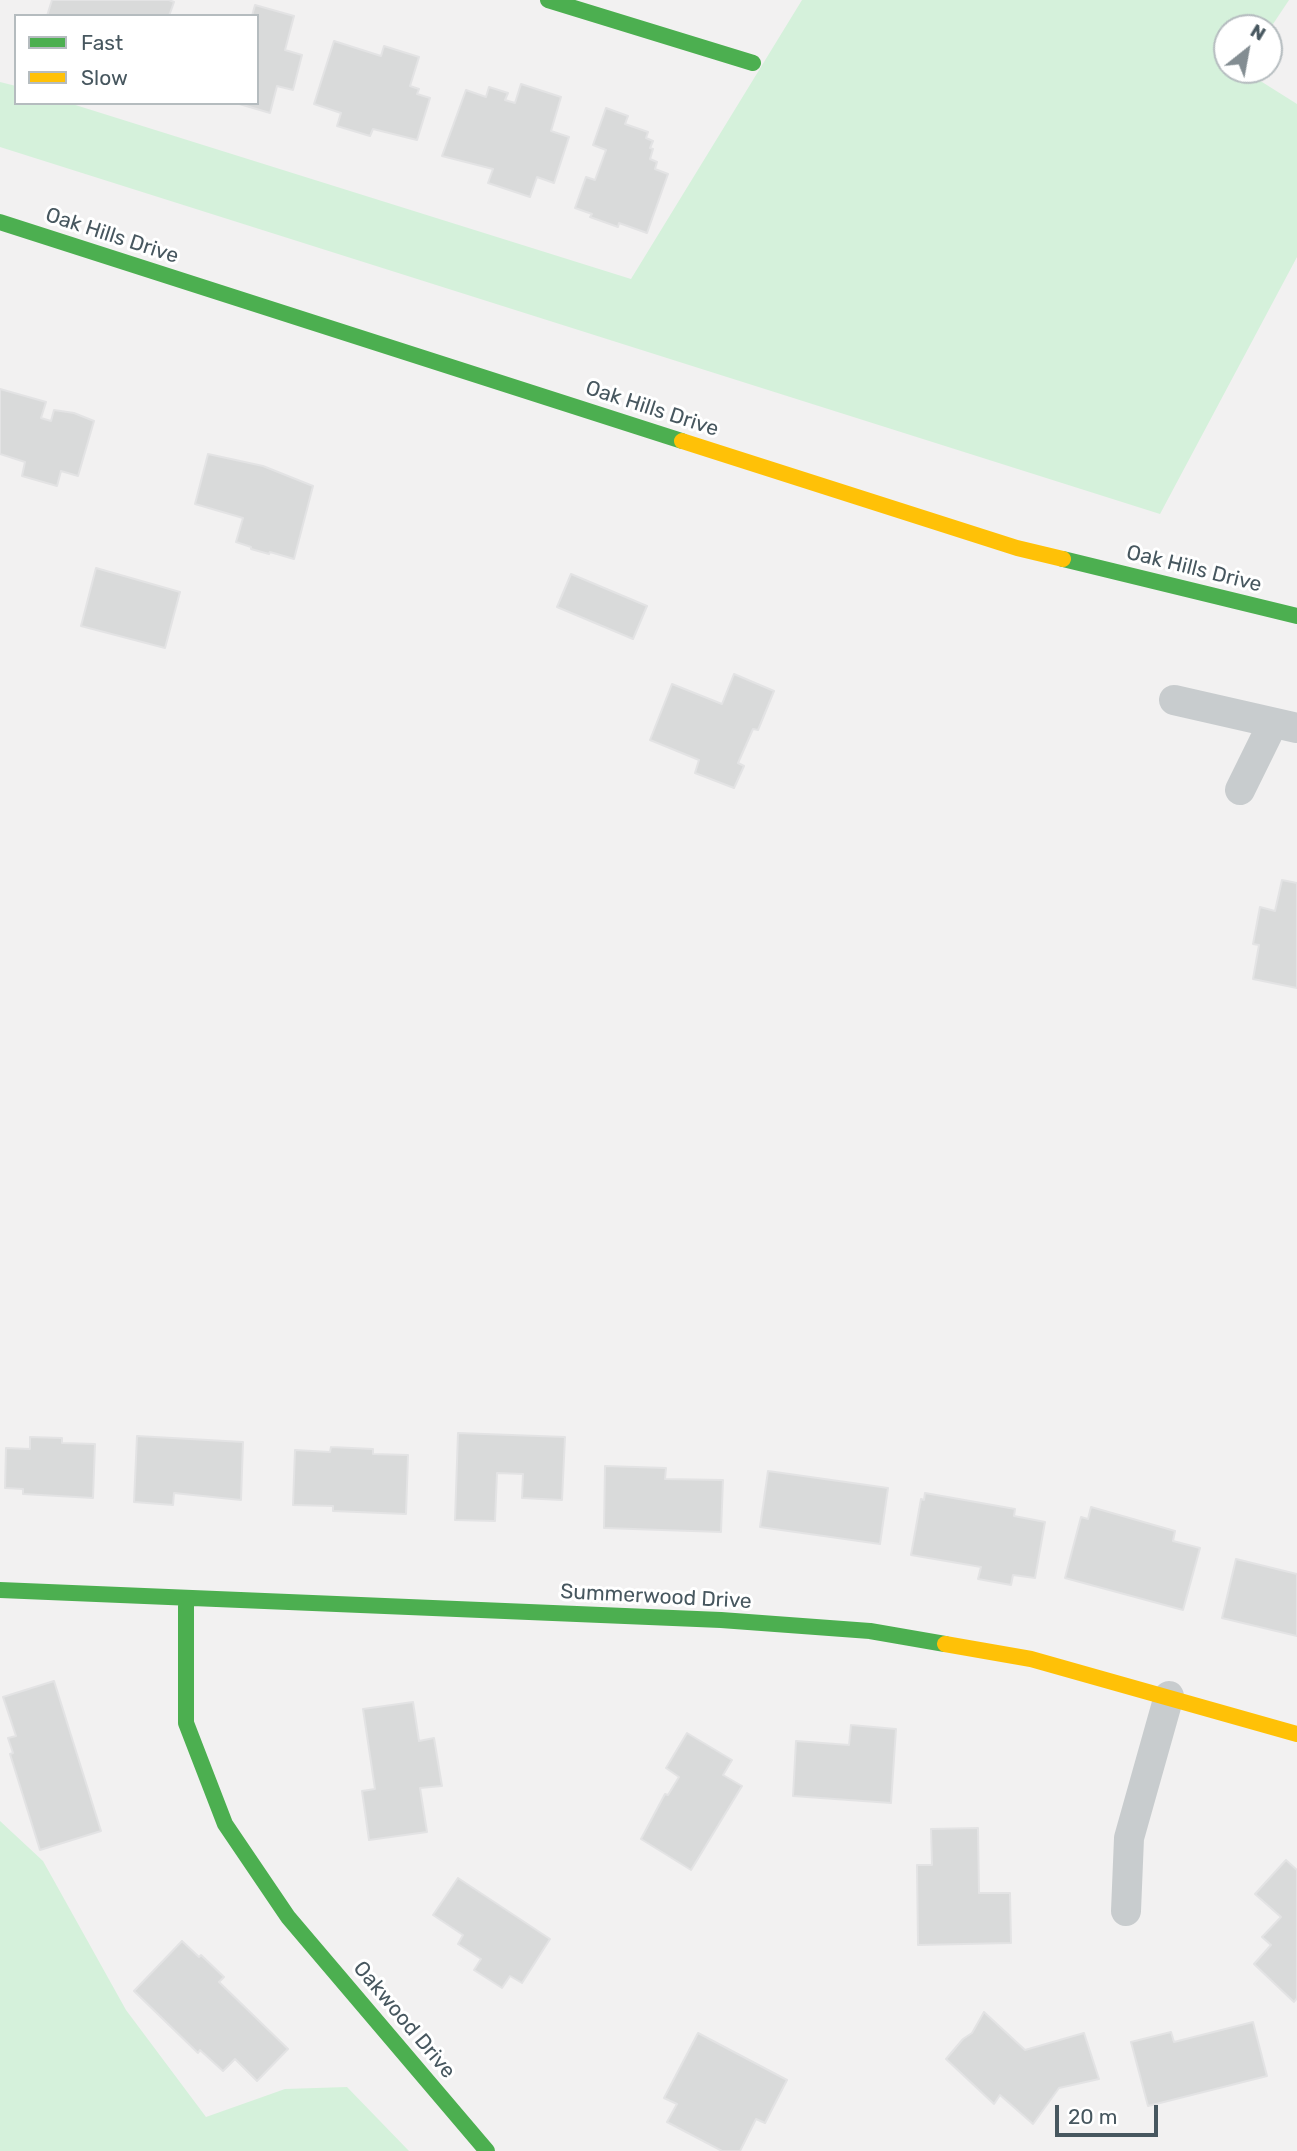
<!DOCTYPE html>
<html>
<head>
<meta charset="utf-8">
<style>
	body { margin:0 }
	#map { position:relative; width:1297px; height:2151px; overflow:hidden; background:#f2f1f1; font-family:Rubik,sans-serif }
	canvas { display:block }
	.legend { position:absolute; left:14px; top:14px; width:245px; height:91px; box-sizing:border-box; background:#fff; border:2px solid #b5bcbf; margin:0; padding:9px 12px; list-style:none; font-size:21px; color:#47575f }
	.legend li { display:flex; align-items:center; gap:14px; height:35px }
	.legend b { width:35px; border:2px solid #b5bcbf }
	.north { position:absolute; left:1213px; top:14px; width:70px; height:70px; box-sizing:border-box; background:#fff; border:2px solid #b5bcbf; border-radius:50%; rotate:31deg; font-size:19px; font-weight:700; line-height:28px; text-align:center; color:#47575f }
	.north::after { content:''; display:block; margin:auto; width:24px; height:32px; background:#838d92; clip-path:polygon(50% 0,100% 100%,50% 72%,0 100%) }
	.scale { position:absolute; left:1055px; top:2105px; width:103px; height:32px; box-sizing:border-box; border:4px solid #47575f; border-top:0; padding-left:9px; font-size:21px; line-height:24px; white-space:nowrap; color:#47575f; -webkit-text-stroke:5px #fff; paint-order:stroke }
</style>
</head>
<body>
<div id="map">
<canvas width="1297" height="2151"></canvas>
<ul class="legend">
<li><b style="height:9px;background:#4caf50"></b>Fast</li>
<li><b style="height:9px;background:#ffc107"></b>Slow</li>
</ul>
<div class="north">N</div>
<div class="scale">20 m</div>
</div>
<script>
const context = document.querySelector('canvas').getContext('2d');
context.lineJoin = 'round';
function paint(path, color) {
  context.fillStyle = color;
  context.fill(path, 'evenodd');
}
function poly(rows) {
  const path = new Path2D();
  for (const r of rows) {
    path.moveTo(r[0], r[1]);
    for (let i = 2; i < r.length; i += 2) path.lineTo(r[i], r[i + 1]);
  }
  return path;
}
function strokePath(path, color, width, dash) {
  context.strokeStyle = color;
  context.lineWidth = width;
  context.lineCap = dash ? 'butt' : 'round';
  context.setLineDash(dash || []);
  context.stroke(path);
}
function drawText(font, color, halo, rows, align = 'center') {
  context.font = font + ' Rubik,sans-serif';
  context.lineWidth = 6;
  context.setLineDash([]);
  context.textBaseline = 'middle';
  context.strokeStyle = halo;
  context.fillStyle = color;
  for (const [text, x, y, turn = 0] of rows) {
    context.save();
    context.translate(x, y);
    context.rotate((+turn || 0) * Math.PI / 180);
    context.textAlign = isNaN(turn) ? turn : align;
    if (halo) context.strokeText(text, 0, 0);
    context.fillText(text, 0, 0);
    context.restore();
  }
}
paint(poly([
	[802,0,1289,0,1269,30,1269,28,1227,28,1227,70,1243,70,1297,104,1297,257,1160,514,0,147,0,82,16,86,16,103,69,103,631,279],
	[0,1821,43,1861,126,2010,206,2117,285,2089,347,2087,409,2151,0,2151]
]), '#d5f1db');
const building = poly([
	[52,0,169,0,174,2,169,16,47,16,52,0],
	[255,5,294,16,285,50,302,55,293,90,277,86,270,113,236,103,257,103,257,16,252,16,255,5],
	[334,41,381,56,384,46,419,57,410,86,419,89,417,94,430,98,417,140,373,129,370,136,337,126,341,113,314,104,334,41],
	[521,84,561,97,551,131,569,137,554,183,537,177,530,197,488,183,493,169,442,156,466,90,486,97,489,87,508,93,505,100,515,103,521,84],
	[606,108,628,116,625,124,648,132,646,138,653,141,650,148,653,149,650,159,657,162,655,169,668,174,647,233,619,223,618,227,590,217,592,214,575,208,586,177,595,180,606,150,593,145,606,108],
	[0,389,46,402,41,418,51,421,54,410,74,413,94,421,78,476,61,471,57,486,22,476,25,462,0,454,0,389],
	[208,454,263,466,313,486,294,559,270,552,269,554,251,549,251,547,236,542,243,518,195,504,208,454],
	[96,568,180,592,165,648,81,626,96,568],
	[571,574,647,606,633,639,557,607,571,574],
	[734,674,774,691,758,730,753,729,738,763,744,766,734,788,695,773,699,760,650,740,672,684,722,704,734,674],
	[1282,880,1297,883,1297,988,1253,979,1259,945,1253,944,1260,907,1275,911,1282,880],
	[458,1433,565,1437,562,1500,522,1498,523,1474,497,1473,495,1521,455,1520,458,1433],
	[137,1436,243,1442,241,1500,174,1493,173,1505,134,1502,137,1436],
	[30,1437,62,1438,62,1443,95,1444,93,1498,23,1494,23,1489,5,1488,6,1448,30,1449,30,1437],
	[331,1447,373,1449,373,1454,408,1455,406,1514,333,1511,333,1506,293,1505,295,1450,330,1452,331,1447],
	[605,1466,666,1468,665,1479,723,1480,721,1532,604,1528,605,1466],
	[768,1471,888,1488,880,1544,760,1527,768,1471],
	[925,1493,1015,1509,1014,1516,1045,1522,1035,1578,1013,1575,1011,1585,978,1579,981,1567,911,1555,921,1499,924,1500,925,1493],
	[1091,1507,1175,1531,1173,1541,1200,1548,1183,1610,1065,1578,1081,1517,1088,1519,1091,1507],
	[1236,1559,1297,1574,1297,1636,1222,1618,1236,1559],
	[54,1681,101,1831,40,1850,10,1754,13,1753,8,1738,16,1736,3,1697,54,1681],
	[413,1702,419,1741,434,1738,442,1786,420,1788,427,1832,369,1840,362,1791,375,1789,363,1709,413,1702],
	[851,1725,896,1729,891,1803,793,1796,796,1741,849,1745,851,1725],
	[687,1733,732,1760,723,1775,742,1786,691,1870,641,1839,665,1794,668,1795,679,1777,666,1768,687,1733],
	[978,1828,979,1893,1010,1893,1011,1943,918,1945,917,1865,932,1865,931,1829,978,1828],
	[1286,1860,1297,1870,1297,1998,1294,2002,1254,1964,1271,1945,1262,1937,1281,1917,1255,1894,1286,1860],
	[458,1878,550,1939,522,1983,510,1976,502,1988,474,1970,481,1959,458,1944,463,1935,433,1915,458,1878],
	[182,1941,199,1957,201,1955,224,1977,219,1982,288,2049,257,2081,235,2059,223,2071,200,2050,198,2053,134,1991,182,1941],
	[984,2012,1025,2050,1084,2033,1099,2079,1059,2088,1033,2124,1000,2095,994,2104,946,2059,963,2039,972,2033,984,2012],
	[1253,2022,1267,2076,1148,2106,1131,2042,1171,2032,1174,2042,1253,2022],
	[698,2033,787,2080,765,2123,756,2119,740,2151,722,2151,667,2122,677,2104,664,2098,698,2033]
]);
paint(building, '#d9dada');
strokePath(building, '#e3e3e4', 2);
strokePath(poly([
	[1174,700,1297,728],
	[1240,790,1273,723],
	[1126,1911,1129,1838,1169,1696]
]), '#c8ccce', 30);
strokePath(poly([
	[548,0,753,63],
	[0,222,682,441],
	[1063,559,1297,616],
	[0,1590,721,1620,870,1631,945,1644],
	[186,1598,186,1723,225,1824,288,1917,487,2151]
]), '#4caf50', 16);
strokePath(poly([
	[682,441,1017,548,1063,559],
	[945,1644,1031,1659,1297,1734]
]), '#ffc107', 16);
drawText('21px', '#47575f', '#fff', [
	["Oak Hills Drive",112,236,18],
	["Oak Hills Drive",652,409,18],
	["Oak Hills Drive",1194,569,14],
	["Summerwood Drive",656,1597,3],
	["Oakwood Drive",404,2020,50]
]);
</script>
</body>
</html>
